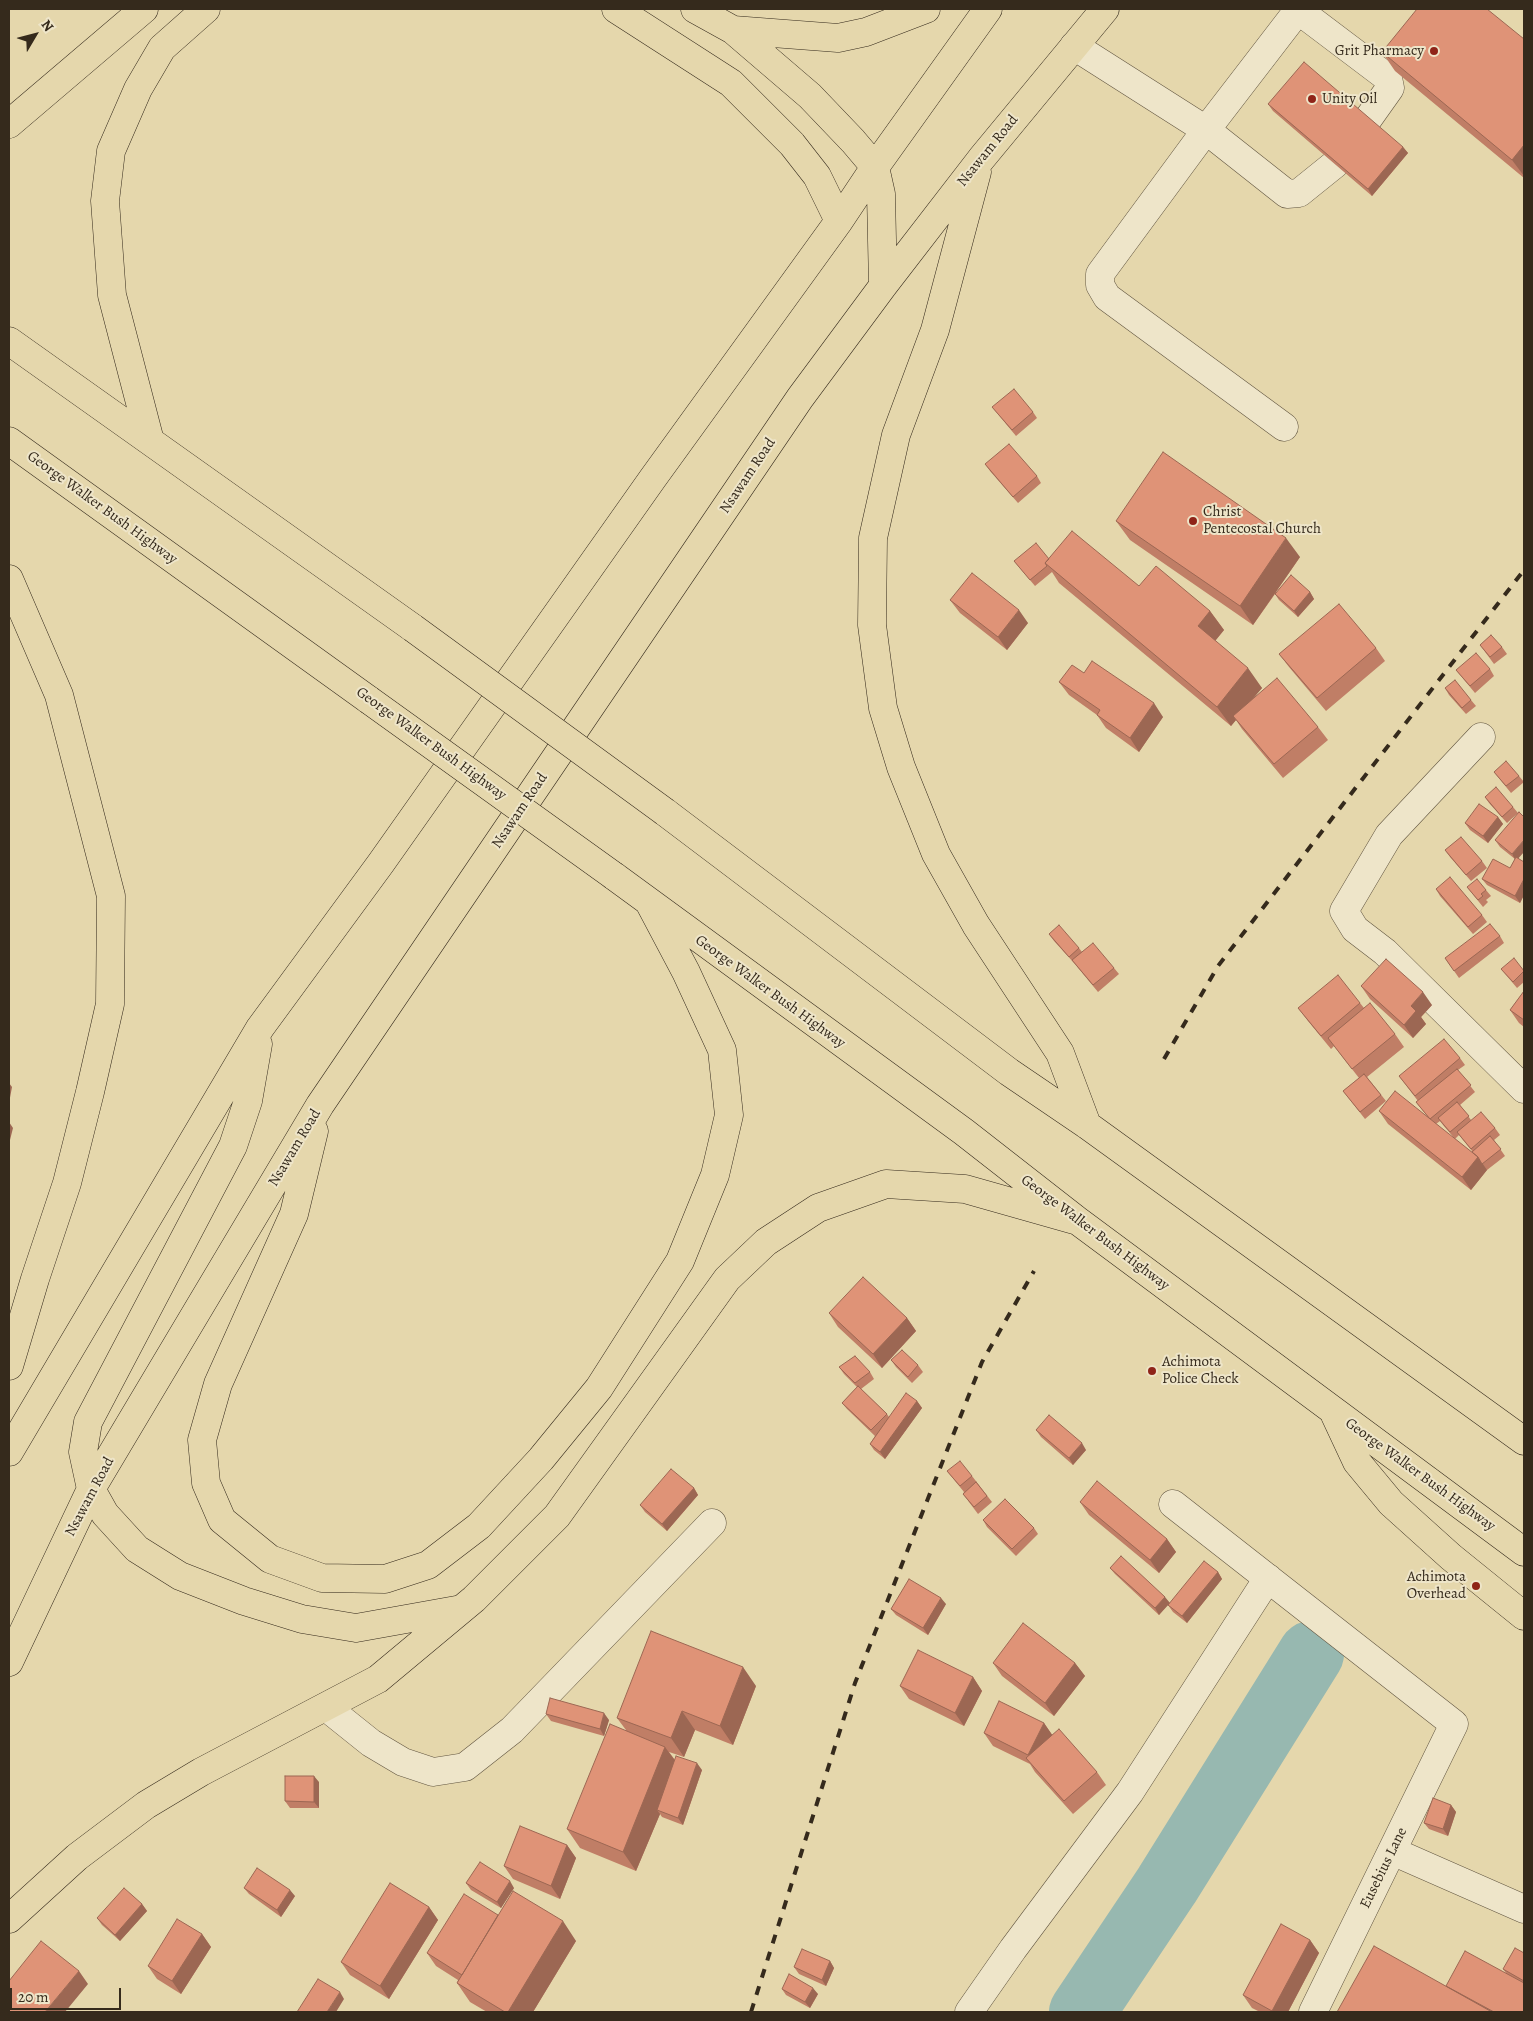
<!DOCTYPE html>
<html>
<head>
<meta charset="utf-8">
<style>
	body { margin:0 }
	#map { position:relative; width:1533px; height:2021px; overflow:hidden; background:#e5d7ac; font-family:Alegreya,serif }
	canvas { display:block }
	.frame { position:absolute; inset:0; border:10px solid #352a1c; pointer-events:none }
	.north { position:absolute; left:10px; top:10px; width:50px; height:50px; -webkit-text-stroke:4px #eee5c9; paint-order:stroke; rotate:53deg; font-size:14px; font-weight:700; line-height:20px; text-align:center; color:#352a1c }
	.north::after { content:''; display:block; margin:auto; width:18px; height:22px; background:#352a1c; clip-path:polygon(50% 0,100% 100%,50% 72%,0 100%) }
	.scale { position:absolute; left:10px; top:1988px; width:111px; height:22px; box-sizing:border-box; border:2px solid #352a1c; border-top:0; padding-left:6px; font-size:15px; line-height:18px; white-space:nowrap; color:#352a1c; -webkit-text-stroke:4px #eee5c9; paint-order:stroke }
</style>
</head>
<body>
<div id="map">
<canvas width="1533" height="2021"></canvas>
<div class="frame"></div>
<div class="north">N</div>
<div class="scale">20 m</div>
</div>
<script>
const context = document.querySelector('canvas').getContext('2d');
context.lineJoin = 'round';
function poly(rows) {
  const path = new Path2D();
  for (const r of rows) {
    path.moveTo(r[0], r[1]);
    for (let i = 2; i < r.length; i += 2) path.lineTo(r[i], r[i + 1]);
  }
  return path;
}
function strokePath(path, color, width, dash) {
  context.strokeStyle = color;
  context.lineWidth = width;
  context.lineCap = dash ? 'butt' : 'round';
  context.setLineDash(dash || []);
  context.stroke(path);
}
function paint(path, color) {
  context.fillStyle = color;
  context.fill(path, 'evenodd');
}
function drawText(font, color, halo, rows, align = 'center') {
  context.font = font + ' Alegreya,serif';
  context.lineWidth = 4;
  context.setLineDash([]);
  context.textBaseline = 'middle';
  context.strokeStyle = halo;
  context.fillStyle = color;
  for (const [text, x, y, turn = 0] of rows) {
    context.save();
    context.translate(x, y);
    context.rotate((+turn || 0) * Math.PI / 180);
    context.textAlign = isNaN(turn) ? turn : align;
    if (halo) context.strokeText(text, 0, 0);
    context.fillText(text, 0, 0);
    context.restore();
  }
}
strokePath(poly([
	[1082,2012,1167,1885,1311,1654]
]), '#97b8b0', 66);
const minor = poly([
	[1298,10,1388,78,1390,88,1368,119],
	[1074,46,1206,130,1299,9],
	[1284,427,1107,297,1100,285,1100,274,1206,130,1287,194,1299,193,1335,164],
	[1481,737,1389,835,1344,911,1355,929,1385,952,1524,1089],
	[1173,1504,1454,1724,1313,2012],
	[326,1707,371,1743,403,1762,433,1772,465,1767,512,1730,712,1523],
	[1392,1851,1524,1909],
	[969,2012,1013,1949,1130,1792,1268,1578]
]);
const highway = poly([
	[616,9,731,83,792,144,817,176,839,221],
	[695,9,733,30,810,96,853,141,875,167,881,194,883,286],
	[733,30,838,38,866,32,926,9],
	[9,124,144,9],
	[977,172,935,330,896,435,873,538,872,625,883,708,901,767,936,854,976,925,1060,1053,1087,1125],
	[9,341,413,628],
	[9,441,369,700],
	[150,441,112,295,105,201,111,151,138,89,162,48,206,9],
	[9,579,59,695,111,896,110,1004,90,1092,67,1183,35,1279,9,1366],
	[665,812,1009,1072,1087,1125,1524,1441],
	[614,876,964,1132,1078,1221,1524,1552],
	[258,1044,248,1101,233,1146,88,1422,83,1452,91,1489,105,1514,137,1549,180,1576,244,1601,302,1619,356,1628,462,1609],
	[314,1131,294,1214,218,1384,202,1440,206,1483,222,1520,270,1559,322,1578,385,1579,428,1565,479,1526,541,1459,599,1388,680,1261,715,1175,729,1115,722,1050,686,972,650,904],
	[1335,1415,1357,1462,1391,1503,1451,1557,1524,1616],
	[9,1452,260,1028,381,863,653,478,839,221,875,167,988,9],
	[9,1662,91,1489,320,1105,800,398,883,286,981,159,1105,9],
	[9,1919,77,1857,146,1805,201,1772,378,1679,474,1599,557,1516,727,1279,766,1242,818,1208,886,1184,965,1189,1078,1221]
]);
strokePath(minor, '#615540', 29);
strokePath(highway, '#352a1c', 29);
strokePath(minor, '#eee5c9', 28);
strokePath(highway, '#e5d7ac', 28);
strokePath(poly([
	[1164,1059,1218,966,1524,570],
	[751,2012,855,1683,982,1362,1034,1271]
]), '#352a1c', 4, [9, 9]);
const highwayBridge = poly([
	[413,628,665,812],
	[369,700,614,876]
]);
strokePath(highwayBridge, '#352a1c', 29, []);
strokePath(highwayBridge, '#e5d7ac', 28);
paint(poly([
	[1524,39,1524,178,1395,71,1382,52],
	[1268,104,1403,147,1408,153,1372,196,1273,111],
	[992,407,1033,412,1037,418,1016,436],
	[985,464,1037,476,1041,483,1018,503,990,471],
	[1116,521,1300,557,1276,592,1310,592,1314,599,1298,617,1279,600,1275,594,1253,625,1130,540],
	[1049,559,1139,586,1210,611,1224,630,1215,641,1262,688,1252,699,1318,727,1328,740,1283,778,1242,729,1236,720,1231,726,1059,583,1052,572,1035,586,1014,561],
	[950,600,1028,623,1007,650,960,613],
	[1480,645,1502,647,1507,654,1494,664],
	[1376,648,1385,661,1326,711,1289,667,1279,654],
	[1490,669,1494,676,1475,693,1456,670],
	[1084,673,1163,717,1139,752,1106,728,1097,715,1069,695,1059,682],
	[1445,688,1471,700,1476,706,1466,714,1449,695],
	[1494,772,1519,776,1524,782,1511,793],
	[1485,797,1513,807,1518,813,1507,823,1489,803],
	[1498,817,1503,824,1488,843,1470,830,1465,823],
	[1495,840,1518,859,1524,862,1524,895,1520,903,1487,885,1482,879,1510,868,1515,859,1500,847],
	[1445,850,1482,861,1487,868,1471,881,1450,857],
	[1467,887,1486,890,1491,896,1486,900,1488,902,1483,907],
	[1436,889,1482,915,1487,922,1473,934,1440,896],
	[1049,934,1079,948,1082,952,1114,968,1119,974,1098,992,1074,963,1054,941],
	[1500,936,1504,943,1459,978,1445,958],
	[1501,969,1524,971,1524,982,1517,988],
	[1361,986,1432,1005,1421,1017,1426,1024,1413,1038,1370,999],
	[1524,991,1524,1027,1519,1023,1510,1010],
	[1360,1003,1364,1008,1395,1034,1404,1047,1367,1077,1386,1101,1365,1119,1343,1091,1359,1078,1334,1046,1331,1049,1308,1021,1298,1008],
	[1460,1058,1465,1065,1458,1070,1475,1092,1460,1105,1471,1120,1495,1128,1500,1135,1494,1140,1505,1156,1487,1170,1471,1190,1388,1124,1379,1111,1427,1116,1416,1102,1418,1101,1399,1076],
	[1440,1121,1443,1125,1455,1139,1436,1124],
	[1459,1135,1472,1151,1473,1153,1455,1139],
	[829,1313,907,1318,916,1331,882,1368,838,1327],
	[891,1360,918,1365,923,1372,912,1383,896,1367],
	[839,1367,870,1372,874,1379,861,1389,887,1414,889,1417,917,1401,922,1408,885,1459,874,1450,870,1444,875,1436,847,1409,842,1403,857,1387,844,1374],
	[1036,1430,1086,1450,1073,1465,1041,1437],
	[947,1471,972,1476,992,1502,978,1514,963,1494,964,1492],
	[694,1488,698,1495,667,1531,645,1512,640,1505],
	[1080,1502,1167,1539,1176,1552,1159,1573,1089,1515],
	[983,1520,1034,1528,1038,1534,1016,1556,987,1527],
	[1110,1568,1170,1603,1218,1572,1222,1579,1187,1623,1173,1612,1168,1605,1169,1603,1159,1615,1115,1574],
	[946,1604,928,1635,896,1615,891,1609],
	[993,1663,1075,1663,1085,1676,1054,1716,1002,1676],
	[973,1677,982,1691,964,1726,909,1699,900,1686],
	[756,1686,733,1745,695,1730,684,1757,669,1752,675,1760,702,1770,683,1825,662,1817,660,1814,636,1871,580,1848,567,1829,626,1730,617,1718],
	[546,1714,609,1720,604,1736,551,1721],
	[1044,1723,1052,1735,1097,1772,1106,1785,1073,1814,1035,1772,1030,1764,993,1746,984,1733],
	[319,1782,319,1808,290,1808,285,1801],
	[1451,1805,1456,1812,1448,1836,1429,1829,1424,1823],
	[567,1845,576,1858,560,1899,513,1879,504,1866],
	[466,1883,514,1888,501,1908,471,1890],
	[244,1888,295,1896,281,1917,249,1894],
	[142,1904,147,1911,120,1941,102,1925,97,1918],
	[429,1907,438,1920,389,1999,350,1975,341,1962],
	[498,1915,576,1941,533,2012,487,2012,470,2002,457,1983,458,1980,436,1966,427,1953],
	[202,1934,211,1947,181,1994,157,1979,148,1966],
	[1310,1940,1319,1953,1288,2012,1260,2012,1252,2008,1243,1995],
	[1524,1953,1524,2012,1337,2012,1446,1986,1506,1973,1503,1969],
	[830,1961,834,1968,826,1986,799,1974,794,1967],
	[782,1989,818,1994,810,2008,786,1995]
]), '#c07e66');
paint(poly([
	[1524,145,1524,176,1512,160],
	[1403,147,1408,153,1372,196,1368,189],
	[1286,538,1300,557,1253,625,1240,606],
	[1310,592,1314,599,1298,617,1294,611],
	[1019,610,1028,623,1007,650,998,637],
	[1210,611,1224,630,1211,646,1198,626],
	[1248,668,1262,688,1236,719,1233,716,1236,720,1231,726,1217,707],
	[1154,703,1163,717,1139,752,1130,738],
	[1498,817,1503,824,1488,843,1483,836],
	[1524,840,1524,852,1516,861,1512,854],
	[1524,879,1524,895,1520,903,1515,896],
	[1423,992,1432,1005,1421,1017,1426,1024,1413,1038,1404,1025,1411,1006],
	[9,1083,12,1087,9,1103],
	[9,1122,13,1128,9,1144],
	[1478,1157,1487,1170,1471,1190,1462,1177],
	[907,1318,916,1331,882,1368,873,1354],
	[917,1401,922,1408,885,1459,880,1452],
	[1082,1443,1086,1450,1073,1465,1069,1458],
	[694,1488,698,1495,667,1531,662,1524],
	[1167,1539,1176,1552,1159,1573,1150,1560],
	[1218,1572,1222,1579,1187,1623,1182,1616],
	[1165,1597,1170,1603,1159,1615,1155,1608],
	[941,1598,946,1604,928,1635,923,1628],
	[1075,1663,1085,1676,1054,1716,1045,1703],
	[743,1667,756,1686,733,1745,720,1726],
	[973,1677,982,1691,964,1726,955,1713],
	[682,1711,695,1730,684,1757,671,1738],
	[604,1713,609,1720,604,1736,600,1729],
	[1044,1723,1053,1736,1037,1768,1028,1755],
	[665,1747,679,1766,657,1810,660,1814,636,1871,623,1852],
	[697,1763,702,1770,683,1825,678,1818],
	[314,1776,319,1782,319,1808,314,1802],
	[1451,1805,1456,1812,1448,1836,1443,1829],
	[567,1845,576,1858,560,1899,551,1886],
	[510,1881,514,1888,501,1908,497,1902],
	[290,1890,295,1896,281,1917,277,1910],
	[142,1904,147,1911,120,1941,115,1935],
	[429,1907,438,1920,389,1999,380,1986],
	[563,1921,576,1941,533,2012,508,2012],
	[202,1934,211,1947,181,1994,172,1981],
	[1310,1940,1319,1953,1288,2012,1274,2012,1272,2011],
	[830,1961,834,1968,826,1986,822,1980],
	[79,1971,88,1984,65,2012,45,2012],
	[813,1988,818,1994,810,2008,805,2002],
	[340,1992,344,1999,336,2012,327,2012]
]), '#9c6753');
const building = poly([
	[1417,9,1487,9,1524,39,1524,145,1512,160,1382,52,1417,9],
	[1304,62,1403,147,1368,189,1268,104,1304,62],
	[1014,389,1033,412,1012,430,992,407,1014,389],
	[1009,444,1037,476,1013,497,985,464,1009,444],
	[1163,452,1286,538,1240,606,1116,521,1163,452],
	[1072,531,1139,586,1156,566,1210,611,1198,626,1248,668,1217,707,1045,563,1072,531],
	[1036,543,1049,559,1045,563,1047,566,1030,580,1014,561,1036,543],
	[972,573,1019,610,998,637,950,600,972,573],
	[1291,575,1310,592,1294,611,1275,594,1291,575],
	[1339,604,1376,648,1317,698,1279,654,1339,604],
	[1491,635,1502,647,1490,657,1480,645,1491,635],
	[1476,653,1490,669,1470,686,1456,670,1476,653],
	[1092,661,1154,703,1130,738,1097,715,1100,710,1059,682,1072,665,1084,673,1092,661],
	[1277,678,1318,727,1274,764,1233,716,1277,678],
	[1455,680,1471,700,1462,708,1445,688,1455,680],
	[1506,761,1519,776,1506,786,1494,772,1506,761],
	[1496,787,1513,807,1502,817,1485,797,1496,787],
	[1479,804,1498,817,1483,836,1465,823,1479,804],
	[1519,812,1524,817,1524,840,1512,854,1495,840,1519,812],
	[1461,837,1482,861,1466,875,1445,850,1461,837],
	[1516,857,1524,862,1524,879,1515,896,1482,879,1493,859,1510,868,1516,857],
	[1450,877,1482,915,1468,927,1436,889,1450,877],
	[1477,879,1486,890,1481,894,1483,896,1478,900,1467,887,1477,879],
	[1490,924,1500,936,1454,971,1445,958,1490,924],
	[1059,925,1079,948,1069,957,1049,934,1059,925],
	[1093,943,1114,968,1093,985,1072,960,1093,943],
	[1514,958,1524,971,1513,982,1501,969,1514,958],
	[1386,959,1423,992,1411,1006,1416,1011,1404,1025,1361,986,1386,959],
	[1338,975,1360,1003,1321,1036,1298,1008,1338,975],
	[1524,991,1524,1020,1510,1010,1524,991],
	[1370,1003,1395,1034,1352,1069,1328,1038,1370,1003],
	[1444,1039,1460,1058,1415,1096,1399,1076,1444,1039],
	[1457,1069,1471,1085,1430,1119,1416,1102,1457,1069],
	[1364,1074,1381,1095,1360,1112,1343,1091,1364,1074],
	[1395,1091,1478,1157,1462,1177,1379,1111,1395,1091],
	[1457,1102,1469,1116,1450,1132,1438,1118,1457,1102],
	[1481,1112,1495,1128,1471,1149,1457,1132,1481,1112],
	[1490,1136,1501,1149,1482,1164,1478,1157,1472,1152,1490,1136],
	[863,1277,907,1318,873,1354,829,1313,863,1277],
	[902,1350,918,1365,908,1377,891,1360,902,1350],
	[855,1356,870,1372,855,1383,839,1367,855,1356],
	[858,1386,887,1414,871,1430,842,1403,858,1386],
	[906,1393,917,1401,880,1452,870,1444,906,1393],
	[1049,1415,1082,1443,1069,1458,1036,1430,1049,1415],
	[960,1461,972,1476,960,1486,947,1471,960,1461],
	[671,1469,694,1488,662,1524,640,1505,671,1469],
	[1097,1481,1167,1539,1150,1560,1080,1502,1097,1481],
	[976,1482,987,1496,974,1507,963,1494,976,1482],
	[1005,1499,1034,1528,1012,1549,983,1520,1005,1499],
	[1121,1556,1165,1597,1155,1608,1110,1568,1121,1556],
	[1204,1561,1218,1572,1182,1616,1168,1605,1204,1561],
	[909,1579,941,1598,923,1628,891,1609,909,1579],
	[1023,1623,1075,1663,1045,1703,993,1663,1023,1623],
	[651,1631,743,1667,720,1726,682,1711,671,1738,617,1718,651,1631],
	[918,1650,973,1677,955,1713,900,1686,918,1650],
	[550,1698,604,1713,600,1729,546,1714,550,1698],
	[999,1701,1044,1723,1028,1755,984,1733,999,1701],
	[610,1724,665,1747,623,1852,567,1829,610,1724],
	[1059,1729,1097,1772,1064,1801,1026,1758,1059,1729],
	[676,1756,697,1763,678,1818,657,1810,676,1756],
	[285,1776,314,1776,314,1802,285,1801,285,1776],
	[1433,1798,1451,1805,1443,1829,1424,1823,1433,1798],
	[520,1826,567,1845,551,1886,504,1866,520,1826],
	[480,1862,510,1881,497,1902,466,1883,480,1862],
	[257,1868,290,1890,277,1910,244,1888,257,1868],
	[390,1883,429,1907,380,1986,341,1962,390,1883],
	[124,1888,142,1904,115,1935,97,1918,124,1888],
	[513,1891,563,1921,508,2012,505,2012,457,1983,513,1891],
	[464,1894,498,1915,462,1975,427,1953,464,1894],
	[177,1919,202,1934,172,1981,148,1966,177,1919],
	[1281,1924,1310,1940,1272,2011,1243,1995,1281,1924],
	[41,1941,79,1971,45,2012,9,2012,9,1981,41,1941],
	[1374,1946,1492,2012,1337,2012,1374,1946],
	[1515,1948,1524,1953,1524,1981,1503,1969,1515,1948],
	[802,1949,830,1961,822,1980,794,1967,802,1949],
	[1465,1951,1524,1983,1524,2012,1494,2012,1446,1986,1465,1951],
	[789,1974,813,1988,805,2002,782,1989,789,1974],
	[318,1979,340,1992,327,2012,297,2012,318,1979]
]);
paint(building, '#df9377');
strokePath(building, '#9c6753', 1);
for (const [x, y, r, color] of [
	[1434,51,5,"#8f2418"],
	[1312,99,5,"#8f2418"],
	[1193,521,5,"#8f2418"],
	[1152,1371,5,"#8f2418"],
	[1476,1586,5,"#8f2418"]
]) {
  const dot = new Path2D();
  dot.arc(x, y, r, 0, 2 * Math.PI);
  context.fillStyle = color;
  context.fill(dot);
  strokePath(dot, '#eee5c9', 2);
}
drawText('15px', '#352a1c', '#eee5c9', [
	["Grit Pharmacy",1424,51,"right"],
	["Unity Oil",1322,99],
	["Christ",1203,512],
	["Pentecostal Church",1203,529],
	["Achimota",1162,1362],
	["Police Check",1162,1379],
	["Achimota",1466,1577,"right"],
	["Overhead",1466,1594,"right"]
], 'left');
drawText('15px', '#352a1c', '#eee5c9', [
	["Nsawam Road",988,151,-51],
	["Nsawam Road",748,476,-56],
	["George Walker Bush Highway",102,508,36],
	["George Walker Bush Highway",431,744,36],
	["Nsawam Road",520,811,-56],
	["George Walker Bush Highway",770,992,36],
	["Nsawam Road",295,1148,-59],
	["George Walker Bush Highway",1095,1233,37],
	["George Walker Bush Highway",1420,1475,36],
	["Nsawam Road",90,1497,-62],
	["Eusebius Lane",1384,1868,-64]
]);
</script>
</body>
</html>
